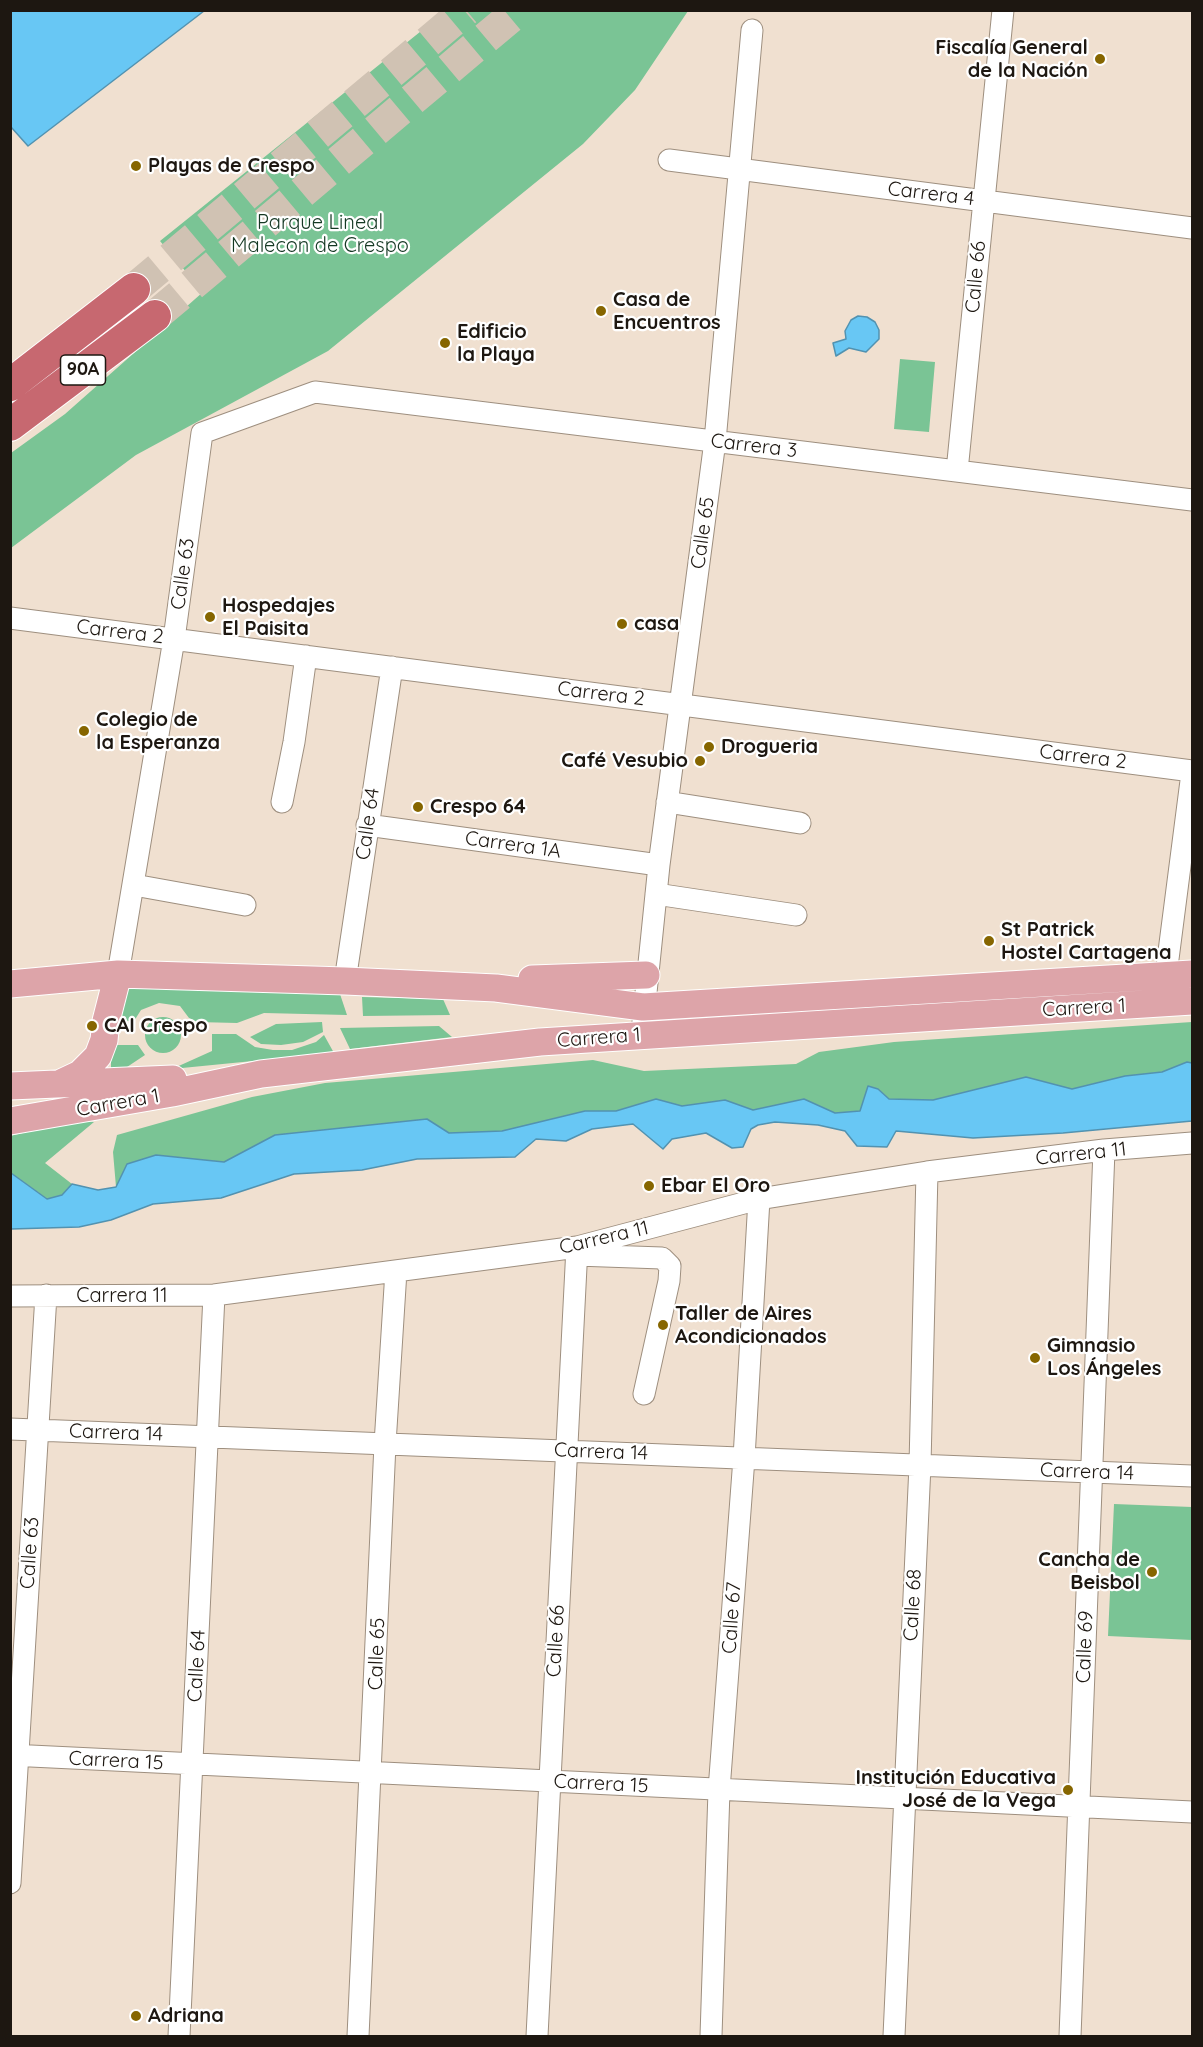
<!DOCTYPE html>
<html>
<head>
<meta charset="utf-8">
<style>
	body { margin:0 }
	#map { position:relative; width:1203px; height:2047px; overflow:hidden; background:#f0e0d0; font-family:Quicksand,sans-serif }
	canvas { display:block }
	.frame { position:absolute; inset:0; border:12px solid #1d1711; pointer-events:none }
</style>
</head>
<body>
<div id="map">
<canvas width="1203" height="2047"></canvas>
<div class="frame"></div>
</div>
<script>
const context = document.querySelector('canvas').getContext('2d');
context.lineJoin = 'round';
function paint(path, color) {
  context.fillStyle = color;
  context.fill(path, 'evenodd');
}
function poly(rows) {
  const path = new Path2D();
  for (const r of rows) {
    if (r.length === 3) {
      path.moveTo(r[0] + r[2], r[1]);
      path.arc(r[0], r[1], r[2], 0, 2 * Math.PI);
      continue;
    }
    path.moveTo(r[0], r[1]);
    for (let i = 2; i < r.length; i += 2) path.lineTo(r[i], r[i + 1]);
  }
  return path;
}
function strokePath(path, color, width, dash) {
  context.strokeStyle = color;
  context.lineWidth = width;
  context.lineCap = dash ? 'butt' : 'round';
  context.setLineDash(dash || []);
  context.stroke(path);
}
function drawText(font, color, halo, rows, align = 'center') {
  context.font = font + ' Quicksand,sans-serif';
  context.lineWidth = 4.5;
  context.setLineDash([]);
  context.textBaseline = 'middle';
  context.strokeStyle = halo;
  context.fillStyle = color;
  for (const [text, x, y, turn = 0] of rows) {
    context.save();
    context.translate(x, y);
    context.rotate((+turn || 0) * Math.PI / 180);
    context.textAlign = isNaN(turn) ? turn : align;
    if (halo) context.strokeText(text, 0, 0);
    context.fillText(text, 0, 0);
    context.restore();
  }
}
paint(poly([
	[446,11,688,11,635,90,583,144,328,351,136,455,11,548,11,453,65,414,203,292,160,241],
	[900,359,935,362,929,432,894,429],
	[119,986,340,994,347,1015,264,1013,237,1023,197,1022,189,1018,180,1006,159,1003,141,1010,134,1021,115,1021],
	[362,997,443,999,450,1015,363,1016],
	[163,1035,18],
	[322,1022,323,1032,303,1042,281,1045,261,1044,250,1037,276,1024],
	[1192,1022,1192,1063,1187,1063,1162,1072,1125,1076,1072,1089,1026,1077,933,1100,889,1099,878,1089,860,1111,835,1113,804,1099,753,1110,725,1100,682,1106,656,1099,616,1111,585,1111,502,1131,474,1133,449,1133,427,1119,275,1135,224,1162,156,1155,127,1164,116,1187,113,1152,117,1135,252,1097,325,1083,593,1060,644,1071,796,1064,819,1052,894,1042],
	[439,1026,452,1037,350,1049,340,1028],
	[212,1034,236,1034,255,1047,273,1050,292,1050,316,1042,324,1035,334,1053,172,1069,212,1051],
	[111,1045,138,1045,145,1055,127,1067,111,1070],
	[77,1120,94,1122,45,1163,72,1184,62,1195,47,1199,11,1173,10,1136],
	[1114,1504,1192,1507,1192,1640,1108,1636]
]), '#7ac495');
const water = poly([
	[11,10,204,10,204,11,28,146,11,127,11,10],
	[858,316,867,317,875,322,879,330,879,339,866,352,849,348,836,356,833,343,846,339,845,331,851,320,858,316],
	[1187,1062,1192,1063,1192,1121,1063,1133,973,1138,896,1131,887,1147,857,1146,845,1131,818,1125,775,1122,758,1125,751,1129,743,1147,732,1148,706,1133,672,1139,663,1149,633,1124,592,1129,566,1141,536,1139,515,1157,417,1159,362,1170,294,1174,221,1198,153,1204,111,1220,79,1227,11,1229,11,1173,47,1199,62,1195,72,1184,98,1190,116,1187,127,1164,156,1155,224,1162,275,1135,427,1119,449,1133,502,1131,585,1111,616,1111,656,1099,682,1106,725,1100,753,1110,804,1099,835,1113,860,1111,868,1086,878,1089,889,1099,933,1100,1026,1077,1072,1089,1125,1076,1162,1072,1187,1062]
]);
paint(water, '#68c7f4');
strokePath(water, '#5292b0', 1.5);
strokePath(poly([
	[134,289,466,10],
	[155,316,519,10]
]), '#d0c2b3', 32, [32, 16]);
const minor = poly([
	[669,160,1192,228],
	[957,471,1003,10],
	[10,618,1192,771],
	[282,802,294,742,306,656],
	[667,802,800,823],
	[367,825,659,865],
	[134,885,245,905],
	[656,894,796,915],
	[118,974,174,639,202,433,315,392,1192,500],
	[345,981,392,667],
	[1164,990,1192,773],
	[643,1022,659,865,715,441,752,30],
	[576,1255,662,1258,670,1266,669,1281,644,1394],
	[10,1296,214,1295,577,1247,759,1199,927,1172,1104,1150,1192,1143],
	[10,1429,1192,1476],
	[10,1755,1192,1812],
	[10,1883,46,1295],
	[179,2036,214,1295],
	[358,2036,385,1444,396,1271],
	[537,2036,577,1247],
	[711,2036,719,1790,744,1458,759,1199],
	[894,2036,920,1465,927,1172],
	[1070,2036,1104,1150]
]);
const major = poly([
	[532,979,646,975],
	[10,984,118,974,345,981,496,988,643,1007,1192,974],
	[63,1082,80,1074,98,1056,104,1040,106,1021,118,974],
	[10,1086,173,1079],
	[10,1121,172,1093,261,1074,540,1042,1192,1001]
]);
const highway = poly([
	[10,385,134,289],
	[10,425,155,316]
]);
strokePath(minor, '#9e8f7f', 23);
strokePath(major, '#fff', 29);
strokePath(highway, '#fff', 34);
strokePath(minor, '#fff', 21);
strokePath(major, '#dda4a9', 27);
strokePath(highway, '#c76870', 32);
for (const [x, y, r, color] of [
	[1100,59,6,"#866600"],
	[136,166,6,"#866600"],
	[601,311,6,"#866600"],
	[445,343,6,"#866600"],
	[210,617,6,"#866600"],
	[622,624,6,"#866600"],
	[84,731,6,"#866600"],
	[709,747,6,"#866600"],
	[700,761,6,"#866600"],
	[418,807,6,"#866600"],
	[989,941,6,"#866600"],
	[92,1026,6,"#866600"],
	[649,1186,6,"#866600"],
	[663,1325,6,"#866600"],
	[1035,1358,6,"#866600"],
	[1152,1572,6,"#866600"],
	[1068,1790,6,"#866600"],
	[136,2016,6,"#866600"]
]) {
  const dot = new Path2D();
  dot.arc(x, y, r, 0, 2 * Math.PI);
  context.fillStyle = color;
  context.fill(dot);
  strokePath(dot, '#fff', 2);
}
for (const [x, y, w] of [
	[83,370,45]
]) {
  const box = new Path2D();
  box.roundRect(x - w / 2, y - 15, w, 30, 4.5);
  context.fillStyle = '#fff';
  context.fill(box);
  strokePath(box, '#1d1711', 1.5);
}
drawText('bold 18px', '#1d1711', null, [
	["90A",83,370]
]);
drawText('bold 20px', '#1d1711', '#fff', [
	["Fiscalía General",1088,48,"right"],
	["de la Nación",1088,71,"right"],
	["Playas de Crespo",148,166],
	["Casa de",613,300],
	["Encuentros",613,323],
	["Edificio",457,332],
	["la Playa",457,355],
	["Hospedajes",222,606],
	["El Paisita",222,629],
	["casa",634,624],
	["Colegio de",96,720],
	["la Esperanza",96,743],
	["Drogueria",721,747],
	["Café Vesubio",688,761,"right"],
	["Crespo 64",430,807],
	["St Patrick",1001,930],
	["Hostel Cartagena",1001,953],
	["CAI Crespo",104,1026],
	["Ebar El Oro",661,1186],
	["Taller de Aires",675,1314],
	["Acondicionados",675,1337],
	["Gimnasio",1047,1346],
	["Los Ángeles",1047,1369],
	["Cancha de",1140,1560,"right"],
	["Beisbol",1140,1583,"right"],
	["Institución Educativa",1056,1778,"right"],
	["José de la Vega",1056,1801,"right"],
	["Adriana",148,2016]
], 'left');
drawText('20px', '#1d1711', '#fff', [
	["Carrera 4",931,194,7],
	["Calle 66",976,277,-85],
	["Carrera 3",754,446,7],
	["Calle 65",703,533,-82],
	["Calle 63",183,574,-82],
	["Carrera 2",120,632,7],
	["Carrera 2",601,694,7],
	["Carrera 2",1083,757,7],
	["Calle 64",368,824,-82],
	["Carrera 1A",513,845,8],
	["Carrera 1",1084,1008,-3],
	["Carrera 1",599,1038,-4],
	["Carrera 1",118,1103,-10],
	["Carrera 11",1081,1154,-6],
	["Carrera 11",604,1238,-13],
	["Carrera 11",122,1296],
	["Carrera 14",116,1433,2],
	["Carrera 14",601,1452,2],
	["Carrera 14",1087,1472,2],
	["Calle 63",30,1553,-86],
	["Calle 68",913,1605,-87],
	["Calle 67",732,1618,-86],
	["Calle 66",556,1641,-87],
	["Calle 69",1085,1647,-88],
	["Calle 65",377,1654,-88],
	["Calle 64",197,1666,-87],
	["Carrera 15",116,1761,3],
	["Carrera 15",601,1784,3]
]);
drawText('20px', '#143823', '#fff', [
	["Parque Lineal",320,223],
	["Malecon de Crespo",320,246]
]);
</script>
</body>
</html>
